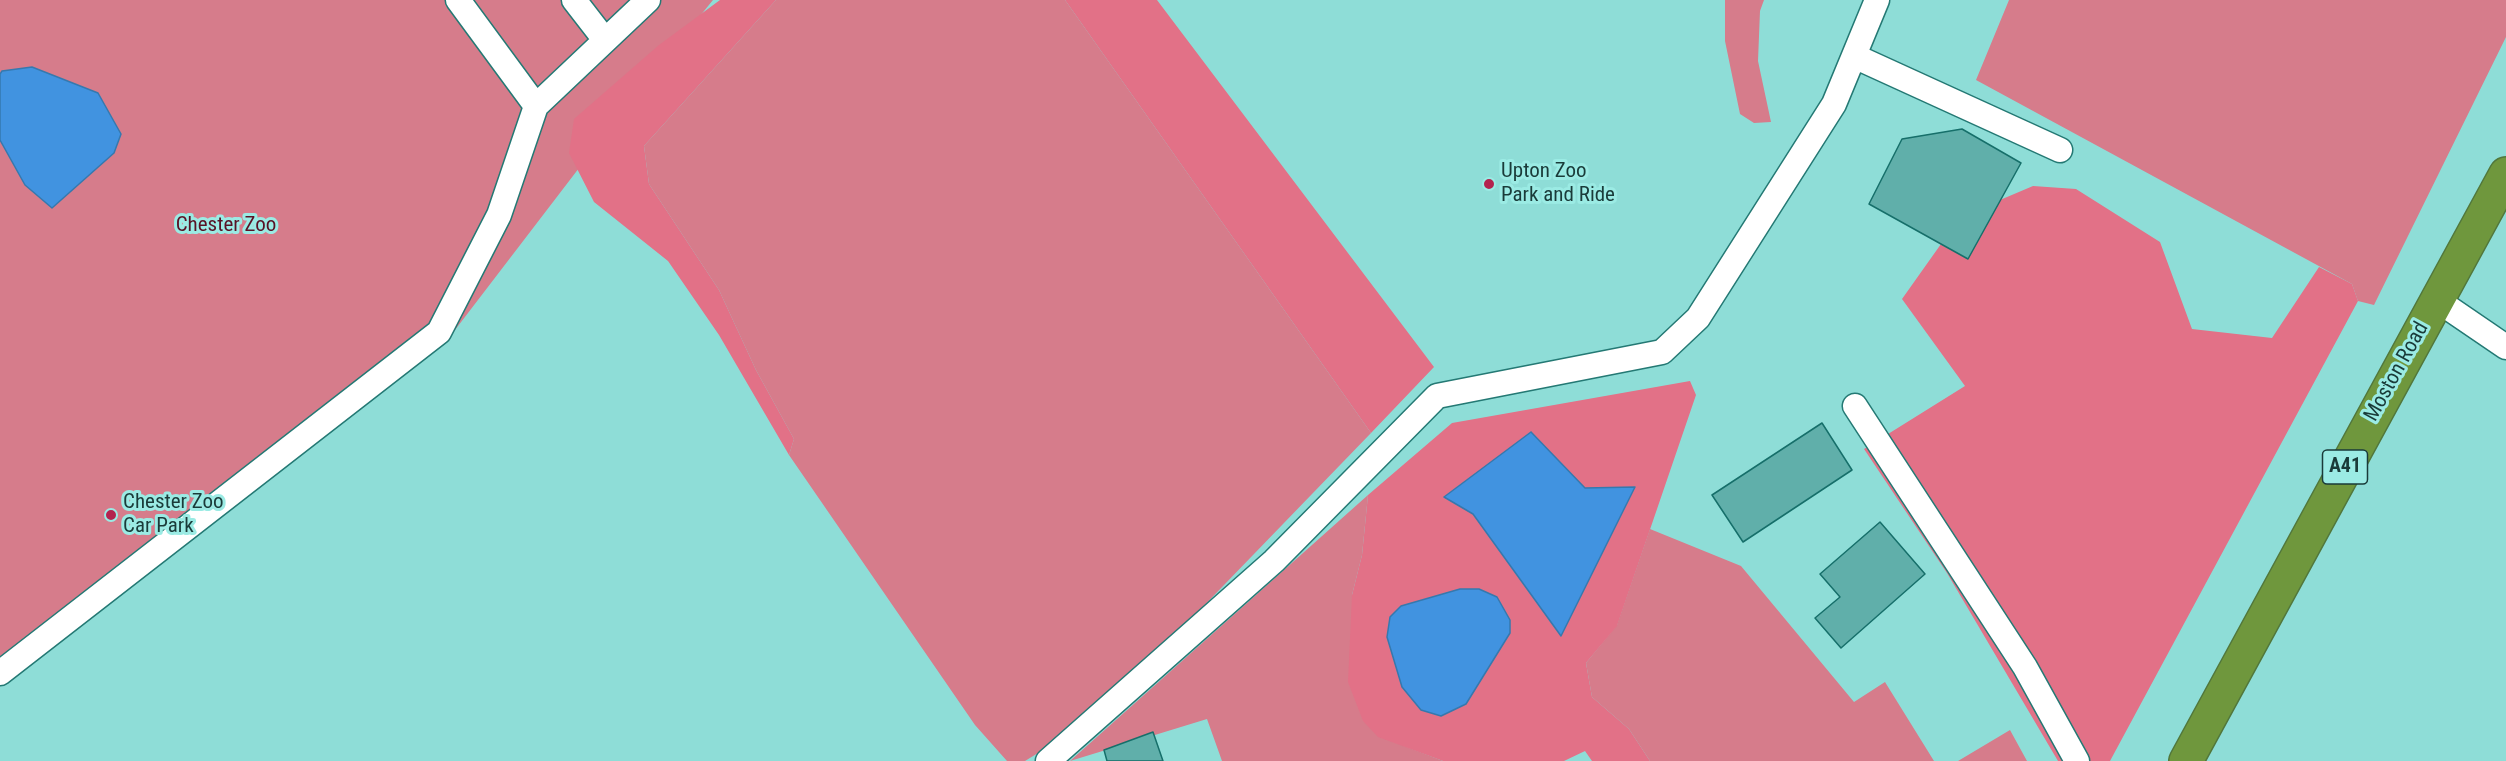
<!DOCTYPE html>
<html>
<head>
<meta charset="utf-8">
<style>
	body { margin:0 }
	canvas { display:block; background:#8eddd7 }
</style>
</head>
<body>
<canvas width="2506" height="761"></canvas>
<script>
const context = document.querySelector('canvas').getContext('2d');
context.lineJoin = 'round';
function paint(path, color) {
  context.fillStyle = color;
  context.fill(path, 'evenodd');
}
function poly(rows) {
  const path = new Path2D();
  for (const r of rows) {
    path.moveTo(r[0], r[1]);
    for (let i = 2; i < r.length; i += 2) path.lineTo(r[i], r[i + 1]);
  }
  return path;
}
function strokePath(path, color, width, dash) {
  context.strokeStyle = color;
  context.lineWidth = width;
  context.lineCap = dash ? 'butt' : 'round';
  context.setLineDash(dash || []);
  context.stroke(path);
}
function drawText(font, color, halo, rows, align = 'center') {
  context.font = font + ' "Roboto Condensed",sans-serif';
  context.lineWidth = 6;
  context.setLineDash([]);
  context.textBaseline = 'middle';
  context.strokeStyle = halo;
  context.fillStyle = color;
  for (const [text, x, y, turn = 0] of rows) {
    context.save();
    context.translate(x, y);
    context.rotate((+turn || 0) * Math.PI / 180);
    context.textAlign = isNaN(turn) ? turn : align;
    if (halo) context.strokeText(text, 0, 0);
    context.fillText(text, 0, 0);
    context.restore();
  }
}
paint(poly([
	[0,0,713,0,625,108,445,343,0,686],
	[776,0,1065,0,1371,433,1195,615,1051,745,1025,761,1007,761,975,725,789,455,794,439,756,370,719,290,649,184,644,146],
	[1725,0,1764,0,1760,11,1758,61,1771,122,1754,123,1740,114,1725,41],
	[2009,0,2506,0,2506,37,2374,305,2358,301,2352,284,1976,80],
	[1368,495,1362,555,1352,595,1378,736,1443,761,1222,761,1207,719,1070,761],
	[1650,529,1741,566,1854,702,1885,682,1934,761,1650,761,1629,729,1592,697,1586,663,1617,625],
	[2010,730,2027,761,1958,761]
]), '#d67c8b');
paint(poly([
	[720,0,776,0,644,146,649,184,719,290,756,370,794,439,789,455,719,335,668,261,594,202,569,153,574,119,659,45],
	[1065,0,1157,0,1434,367,1371,433],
	[2033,186,2076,189,2160,242,2192,329,2272,338,2319,267,2352,284,2358,301,2110,761,2058,761,1947,573,1864,449,1965,386,1902,299,1941,244,2000,200],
	[1690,381,1696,395,1617,626,1586,663,1592,697,1629,729,1650,761,1592,761,1585,751,1564,761,1443,761,1378,737,1363,721,1348,682,1352,595,1362,555,1368,495,1452,423],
	[1531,433,1585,488,1634,488,1561,635,1473,514,1445,496]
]), '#e27187');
const water = poly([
	[32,67,98,93,121,134,114,153,52,208,25,185,0,140,0,74,2,71,32,67],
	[1531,432,1585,488,1635,487,1561,636,1473,514,1444,497,1531,432],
	[1460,589,1479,589,1497,597,1510,620,1510,633,1466,704,1441,716,1421,710,1402,687,1387,637,1390,617,1401,606,1460,589]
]);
paint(water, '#4193e0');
strokePath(water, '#3579ae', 1.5);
const building = poly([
	[1962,129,2021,163,1968,259,1869,204,1902,139,1962,129],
	[1822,423,1852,470,1743,542,1712,495,1822,423],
	[1880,522,1925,574,1841,648,1815,618,1840,597,1820,574,1880,522],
	[1153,732,1163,761,1107,761,1104,750,1153,732]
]);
paint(building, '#60afaa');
strokePath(building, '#166f6a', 1.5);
const lane = poly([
	[458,0,536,106],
	[574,0,605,40],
	[1854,56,2060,150],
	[2437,300,2506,347],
	[1855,406,2025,667,2077,761],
	[0,673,439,332,499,215,536,106,648,0],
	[1048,761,1274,561,1437,396,1662,352,1698,318,1834,104,1877,0]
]);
const highway = poly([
	[2186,761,2506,174]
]);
strokePath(lane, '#247974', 27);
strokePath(highway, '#51773c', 36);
strokePath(lane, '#fff', 24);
strokePath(highway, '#6f973d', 33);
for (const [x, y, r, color] of [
	[1489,184,6,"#b3234e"],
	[111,515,6,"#b3234e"]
]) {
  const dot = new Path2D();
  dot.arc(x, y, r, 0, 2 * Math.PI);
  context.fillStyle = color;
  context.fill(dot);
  strokePath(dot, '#9bebe4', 2);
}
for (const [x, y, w] of [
	[2345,467,45]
]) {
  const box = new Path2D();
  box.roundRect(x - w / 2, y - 17, w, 34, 4.5);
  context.fillStyle = '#9bebe4';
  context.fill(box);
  strokePath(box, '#1a3b39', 1.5);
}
drawText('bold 20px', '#1a3b39', null, [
	["A41",2345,467]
]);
drawText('21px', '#1a3b39', '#9bebe4', [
	["Upton Zoo",1501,172],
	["Park and Ride",1501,196],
	["Chester Zoo",123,503],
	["Car Park",123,527]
], 'left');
drawText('21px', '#591225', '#9bebe4', [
	["Chester Zoo",226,226]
]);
drawText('21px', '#1a3b39', '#9bebe4', [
	["Moston Road",2397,372,-61]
]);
</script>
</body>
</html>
